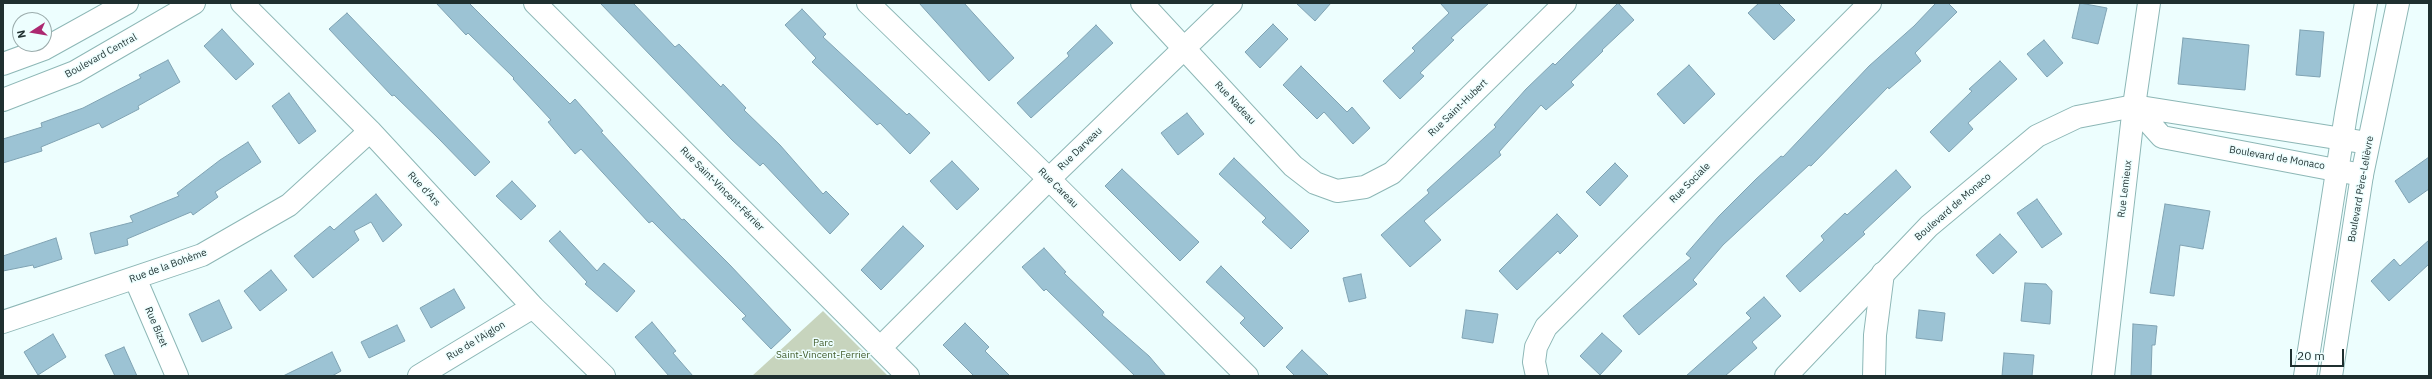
<!DOCTYPE html>
<html>
<head>
<meta charset="utf-8">
<style>
	body { margin:0 }
	#map { position:relative; width:2432px; height:379px; overflow:hidden; background:#edfefe; font-family:"IBM Plex Sans",sans-serif }
	canvas { display:block }
	.frame { position:absolute; inset:0; border:4px solid #1f3030; pointer-events:none }
	.north { position:absolute; left:12px; top:12px; width:40px; height:40px; box-sizing:border-box; background:#edfefe; border:1px solid #9bacac; border-radius:50%; rotate:258deg; font-size:11px; font-weight:700; line-height:16px; text-align:center; color:#1f3030 }
	.north::after { content:''; display:block; margin:auto; width:14px; height:18px; background:#ac2870; clip-path:polygon(50% 0,100% 100%,50% 72%,0 100%) }
	.scale { position:absolute; left:2290px; top:349px; width:54px; height:18px; box-sizing:border-box; border:2px solid #1f3030; border-top:0; padding-left:5px; font-size:12px; line-height:14px; white-space:nowrap; color:#1f3030; -webkit-text-stroke:3px #edfefe; paint-order:stroke }
</style>
</head>
<body>
<div id="map">
<canvas width="2432" height="379"></canvas>
<div class="frame"></div>
<div class="north">N</div>
<div class="scale">20 m</div>
</div>
<script>
const context = document.querySelector('canvas').getContext('2d');
context.lineJoin = 'round';
function paint(path, color) {
  context.fillStyle = color;
  context.fill(path, 'evenodd');
}
function poly(rows) {
  const path = new Path2D();
  for (const r of rows) {
    path.moveTo(r[0], r[1]);
    for (let i = 2; i < r.length; i += 2) path.lineTo(r[i], r[i + 1]);
  }
  return path;
}
function strokePath(path, color, width, dash) {
  context.strokeStyle = color;
  context.lineWidth = width;
  context.lineCap = dash ? 'butt' : 'round';
  context.setLineDash(dash || []);
  context.stroke(path);
}
function drawText(font, color, halo, rows, align = 'center') {
  context.font = font + ' "IBM Plex Sans",sans-serif';
  context.lineWidth = 3;
  context.setLineDash([]);
  context.textBaseline = 'middle';
  context.strokeStyle = halo;
  context.fillStyle = color;
  for (const [text, x, y, turn = 0] of rows) {
    context.save();
    context.translate(x, y);
    context.rotate((+turn || 0) * Math.PI / 180);
    context.textAlign = isNaN(turn) ? turn : align;
    if (halo) context.strokeText(text, 0, 0);
    context.fillText(text, 0, 0);
    context.restore();
  }
}
paint(poly([
	[823,311,888,376,752,376]
]), '#c7d4bd');
const building = poly([
	[436,3,469,3,570,104,575,99,603,131,601,132,682,220,684,219,730,265,791,330,771,349,742,319,746,316,652,221,649,223,581,149,575,154,548,122,551,120,513,79,514,78,468,33,466,35,436,3],
	[600,3,633,3,675,47,679,44,721,87,723,84,746,108,744,110,780,145,823,194,826,191,849,214,830,234,763,163,760,166,732,140,600,3],
	[919,3,964,3,1014,58,989,81,919,3],
	[1296,3,1331,3,1315,21,1296,3],
	[1440,3,1489,3,1451,38,1454,40,1420,73,1424,76,1400,99,1383,81,1415,51,1412,48,1449,13,1440,3],
	[1618,3,1634,20,1602,50,1603,51,1571,82,1574,85,1546,110,1541,105,1499,152,1501,155,1424,221,1441,240,1410,267,1381,235,1429,193,1427,190,1496,127,1494,125,1526,89,1553,63,1555,65,1618,3],
	[1759,3,1778,3,1795,20,1774,40,1748,13,1759,3],
	[1936,3,1948,3,1957,12,1915,53,1921,61,1889,89,1888,87,1811,166,1809,165,1723,245,1693,280,1697,284,1639,335,1623,316,1691,258,1686,254,1719,216,1756,179,1781,156,1783,157,1869,66,1914,26,1936,3],
	[2080,3,2107,8,2098,44,2072,38,2080,3],
	[802,9,826,34,823,37,907,115,909,113,930,133,910,154,880,123,877,125,812,62,816,58,785,25,802,9],
	[347,13,490,162,475,176,439,139,394,95,392,96,329,29,347,13],
	[1273,24,1288,39,1260,68,1245,52,1273,24],
	[1096,25,1113,43,1031,118,1017,103,1069,56,1067,53,1096,25],
	[222,29,254,64,236,80,204,46,222,29],
	[2300,30,2324,32,2320,77,2296,75,2300,30],
	[2183,38,2249,45,2245,90,2178,84,2183,38],
	[2044,40,2063,63,2047,77,2027,54,2044,40],
	[168,60,180,82,138,106,139,109,102,128,99,123,41,147,42,151,3,163,3,139,42,127,41,123,83,108,141,78,139,75,168,60],
	[2000,61,2017,79,1968,123,1973,129,1949,152,1930,132,1972,91,1969,89,2000,61],
	[1689,65,1715,94,1684,124,1657,94,1689,65],
	[1301,66,1347,112,1352,107,1370,128,1353,144,1324,112,1317,119,1283,85,1301,66],
	[289,93,316,131,299,144,272,106,289,93],
	[1187,113,1204,134,1178,155,1161,133,1187,113],
	[248,142,261,162,215,192,218,197,193,215,191,212,127,239,128,245,95,254,90,233,133,222,130,216,179,196,177,193,220,160,248,142],
	[2429,157,2429,189,2409,203,2395,181,2429,157],
	[1234,158,1309,231,1291,249,1262,222,1266,218,1219,174,1234,158],
	[952,161,979,189,957,210,930,181,952,161],
	[1615,163,1628,176,1600,206,1586,192,1615,163],
	[1122,169,1199,242,1180,261,1105,186,1122,169],
	[1896,170,1911,187,1863,232,1865,234,1800,292,1786,276,1824,240,1821,236,1845,213,1847,215,1896,170],
	[512,181,536,206,521,220,496,196,512,181],
	[376,194,402,225,383,242,371,222,354,231,359,240,313,278,294,256,330,226,334,230,376,194],
	[2037,199,2062,234,2042,248,2017,213,2037,199],
	[2165,204,2210,211,2203,249,2180,245,2174,296,2150,293,2165,204],
	[1557,214,1578,236,1560,254,1558,251,1517,290,1499,271,1557,214],
	[903,226,924,246,881,290,861,270,903,226],
	[560,231,597,271,604,263,635,291,617,312,585,284,587,282,549,241,560,231],
	[2000,234,2017,252,1993,274,1976,255,2000,234],
	[56,238,62,259,34,268,33,265,3,271,3,256,56,238],
	[2429,240,2429,264,2389,301,2371,281,2394,259,2400,266,2429,240],
	[1044,248,1066,272,1064,273,1104,312,1102,315,1149,356,1166,376,1135,376,1046,289,1044,291,1022,267,1044,248],
	[1221,266,1283,328,1264,347,1240,323,1245,318,1206,282,1221,266],
	[271,270,287,290,260,311,244,291,271,270],
	[1361,274,1366,298,1349,302,1343,278,1361,274],
	[2025,283,2046,284,2052,291,2050,324,2021,321,2025,283],
	[454,289,465,308,431,328,420,308,454,289],
	[1764,297,1781,316,1752,342,1757,348,1725,376,1686,376,1751,318,1746,313,1764,297],
	[219,300,232,328,202,342,189,314,219,300],
	[1466,310,1498,314,1493,343,1462,338,1466,310],
	[1919,310,1945,313,1942,341,1916,338,1919,310],
	[652,322,676,351,673,353,693,376,669,376,635,337,652,322],
	[965,323,989,347,985,351,1010,376,974,376,943,345,965,323],
	[2133,324,2157,326,2155,345,2152,345,2151,376,2131,376,2133,324],
	[397,325,405,341,369,358,361,342,397,325],
	[1602,333,1622,351,1600,375,1580,356,1602,333],
	[53,334,66,357,38,375,24,352,53,334],
	[124,347,137,376,115,376,105,355,124,347],
	[1302,350,1329,376,1295,376,1286,367,1302,350],
	[332,352,341,371,332,376,283,376,332,352],
	[2004,353,2034,355,2032,376,2002,376,2004,353]
]);
paint(building, '#9cc3d4');
strokePath(building, '#80a3b3', 1);
const minor = poly([
	[242,3,370,131,533,307,604,376],
	[535,3,908,376],
	[868,3,1049,179,1247,376],
	[1142,3,1293,166,1315,183,1337,191,1365,187,1392,173,1565,3],
	[135,278,177,376],
	[3,322,202,255,289,205,370,131],
	[880,348,1049,179,1231,3],
	[419,376,533,307],
	[1537,376,1534,362,1536,347,1546,327,1870,3],
	[1874,376,1875,335,1883,273],
	[2103,376,2134,106,2149,3]
]);
const tertiary = poly([
	[3,64,44,49,127,3],
	[3,100,75,72,194,3],
	[2134,106,2162,137,2362,175],
	[1786,376,1929,226,2037,136,2077,117,2134,106,2368,143]
]);
const secondary = poly([
	[2305,376,2346,114,2366,3],
	[2331,376,2362,175,2398,3]
]);
strokePath(minor, '#8db7b6', 24);
strokePath(tertiary, '#8db7b6', 24);
strokePath(secondary, '#8db7b6', 24);
strokePath(minor, '#fff', 22);
strokePath(tertiary, '#fff', 22);
strokePath(secondary, '#fff', 22);
drawText('10px', '#1f3030', '#edfefe', [
	["Boulevard Central",101,56,-29],
	["Rue Nadeau",1235,103,47],
	["Rue Saint-Hubert",1458,108,-44],
	["Rue Darveau",1080,149,-44],
	["Boulevard de Monaco",2277,158,10],
	["Rue Sociale",1690,183,-45],
	["Rue Careau",1058,188,45],
	["Rue d'Ars",424,189,47],
	["Rue Saint-Vincent-Férrier",722,189,45],
	["Rue Lemieux",2125,189,-83],
	["Boulevard Père-Lelièvre",2361,189,-80],
	["Boulevard de Monaco",1953,207,-41],
	["Rue de la Bohème",168,266,-20],
	["Rue Bizet",156,327,67],
	["Rue de l'Aiglon",476,341,-31]
]);
drawText('10px', '#455f2f', '#edfefe', [
	["Parc",823,343],
	["Saint-Vincent-Ferrier",823,355]
]);
</script>
</body>
</html>
